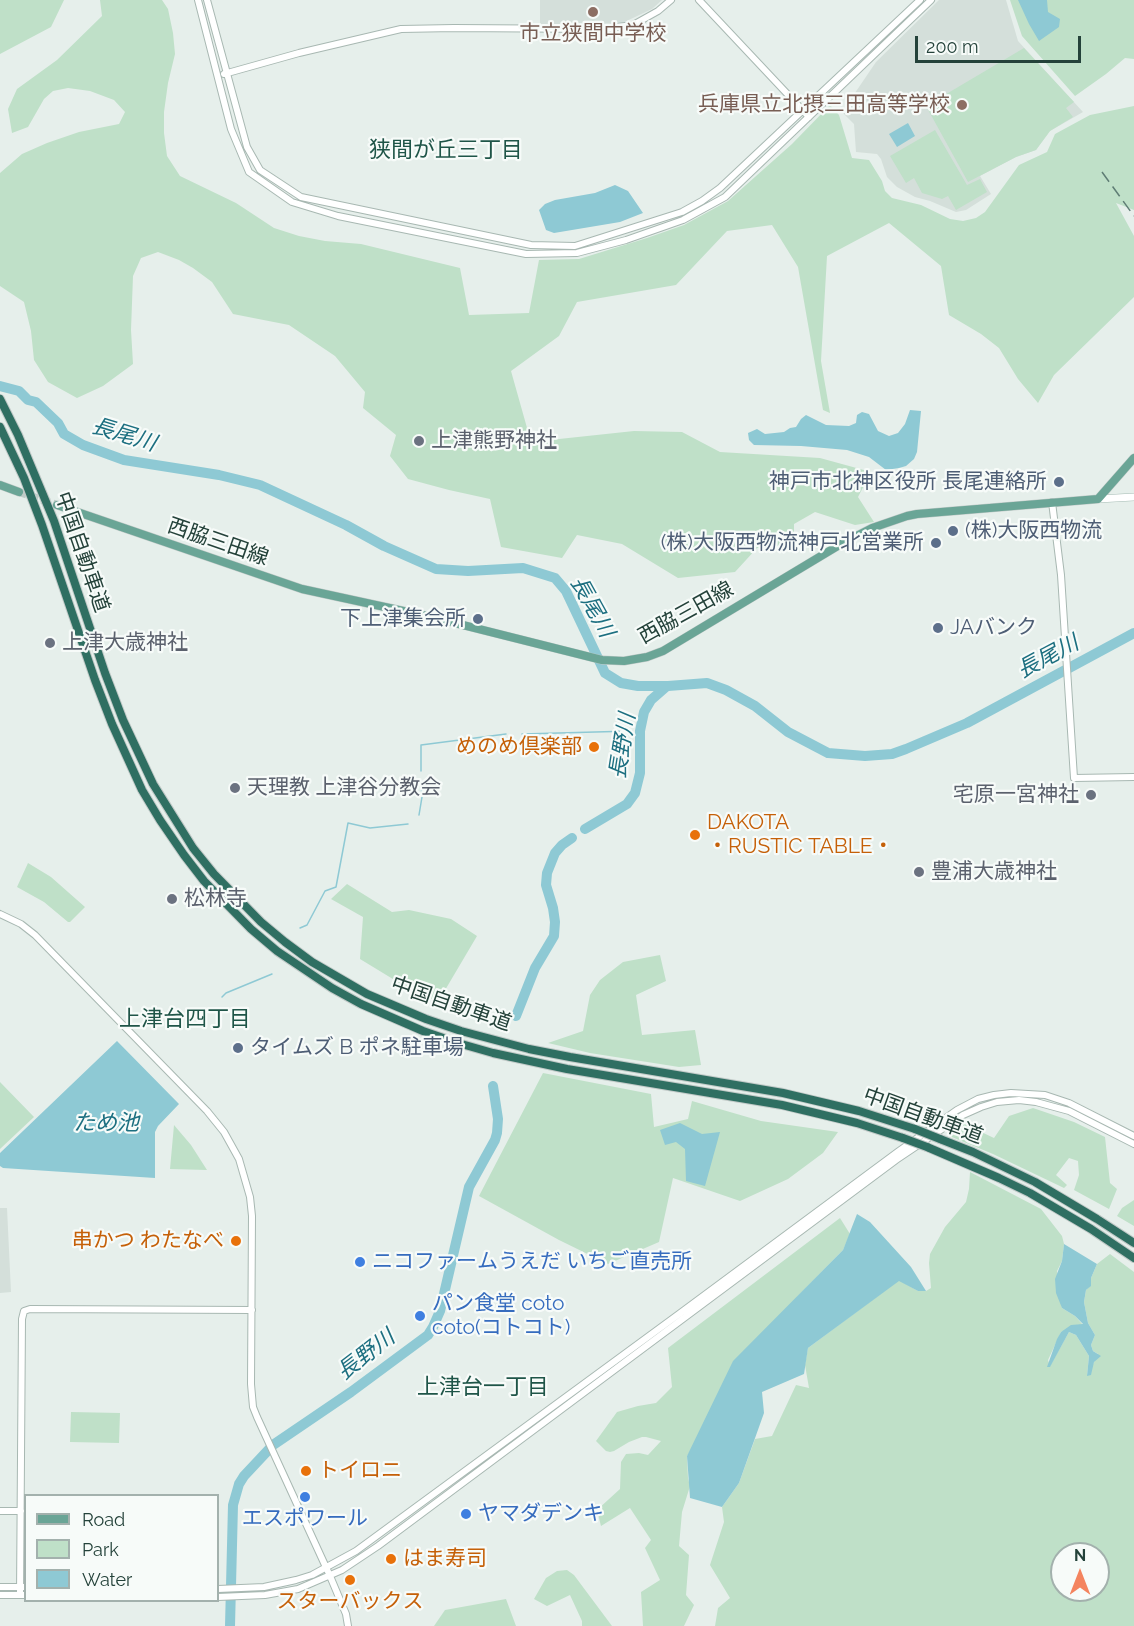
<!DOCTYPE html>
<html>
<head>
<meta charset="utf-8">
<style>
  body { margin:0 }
  #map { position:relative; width:1134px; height:1626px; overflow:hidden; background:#e6efeb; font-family:Raleway,sans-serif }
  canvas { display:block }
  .legend { position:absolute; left:24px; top:1494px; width:195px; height:108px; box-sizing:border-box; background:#f7fbf9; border:2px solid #a3b1ad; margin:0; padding:8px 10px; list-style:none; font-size:18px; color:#24423a }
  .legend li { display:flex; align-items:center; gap:12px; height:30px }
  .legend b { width:30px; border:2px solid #a3b1ad }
  .north { position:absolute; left:1050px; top:1542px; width:60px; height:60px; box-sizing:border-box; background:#f7fbf9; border:2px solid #a3b1ad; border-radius:50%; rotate:0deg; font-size:16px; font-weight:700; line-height:24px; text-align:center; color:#24423a }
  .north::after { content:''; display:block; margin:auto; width:21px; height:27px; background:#f4845f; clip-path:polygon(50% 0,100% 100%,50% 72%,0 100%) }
  .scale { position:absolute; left:915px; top:36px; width:166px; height:27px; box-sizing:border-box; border:3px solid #24423a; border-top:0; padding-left:8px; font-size:18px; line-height:21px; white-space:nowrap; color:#24423a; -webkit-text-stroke:4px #f7fbf9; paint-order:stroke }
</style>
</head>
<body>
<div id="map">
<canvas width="1134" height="1626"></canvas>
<ul class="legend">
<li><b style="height:8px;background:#6aa596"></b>Road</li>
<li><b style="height:16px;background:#bfe0c8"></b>Park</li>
<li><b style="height:16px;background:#8ec9d4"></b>Water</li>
</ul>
<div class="north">N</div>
<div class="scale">200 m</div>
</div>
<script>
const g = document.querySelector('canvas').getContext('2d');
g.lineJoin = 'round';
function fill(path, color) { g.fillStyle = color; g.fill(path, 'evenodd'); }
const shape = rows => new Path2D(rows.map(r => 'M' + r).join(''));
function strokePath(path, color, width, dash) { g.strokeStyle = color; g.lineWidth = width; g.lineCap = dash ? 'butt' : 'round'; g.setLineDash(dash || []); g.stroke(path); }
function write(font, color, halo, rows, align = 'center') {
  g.font = font + ' Raleway,"Noto Sans JP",sans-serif'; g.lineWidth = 4.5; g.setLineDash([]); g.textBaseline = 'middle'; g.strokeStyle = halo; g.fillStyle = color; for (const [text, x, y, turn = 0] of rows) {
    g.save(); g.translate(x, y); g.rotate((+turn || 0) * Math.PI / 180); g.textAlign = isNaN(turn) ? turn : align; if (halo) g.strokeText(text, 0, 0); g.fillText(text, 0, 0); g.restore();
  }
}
fill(shape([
  [540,0,662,0,652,9,618,25,540,24],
  [939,0,1006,0,1018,41,1083,112,1050,131,1036,150,1016,157,980,176,991,194,966,210,956,212,930,201,915,197,897,187,887,177,881,159,877,154,856,152,854,124,842,112,876,62],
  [0,1208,7,1208,11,1292,0,1293]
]), '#d4dfda');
fill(shape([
  [0,0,64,0,51,27,0,54],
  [100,0,162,0,168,9,173,33,175,54,168,83,164,112,164,133,167,156,180,176,236,203,274,228,299,236,325,241,361,244,460,268,469,315,529,313,539,260,579,259,647,238,684,225,728,201,792,144,830,105,839,115,852,158,869,160,882,181,885,191,892,198,921,205,950,219,963,221,976,218,985,212,1019,165,1047,152,1055,134,1090,115,1134,106,1134,210,1116,203,1134,236,1134,297,1054,375,1038,403,1018,379,999,348,981,334,949,315,941,266,889,223,827,256,821,361,830,413,823,410,798,267,772,225,727,231,676,285,577,302,559,336,511,371,531,442,634,431,682,432,720,452,820,458,871,472,858,497,874,522,855,525,815,512,794,524,794,544,757,548,735,572,678,578,622,544,577,535,562,558,501,547,490,499,449,490,408,479,390,456,396,435,363,408,365,392,335,356,289,325,233,314,212,282,193,268,179,260,158,252,141,258,133,276,131,330,133,364,103,386,77,398,48,382,34,360,31,331,24,302,0,286,0,173,22,154,47,143,79,132,119,124,125,112,114,100,90,91,68,88,53,91,44,99,28,127,12,133,8,109,17,89,57,60,102,16],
  [1010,0,1134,0,1134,59,1125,58,1106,74,1075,96,1022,36],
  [1024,48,1074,102,1066,108,1073,117,1050,131,1036,150,1016,157,968,182,926,106],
  [935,130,967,185,980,179,987,192,956,210,948,196,942,199,922,193,914,178,906,183,890,156],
  [28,863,51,877,85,907,70,922,68,922,44,902,17,887],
  [347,884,392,912,409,910,451,919,477,936,438,1002,406,987,360,959,363,917,331,899],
  [660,955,666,981,636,995,642,1035,695,1030,701,1065,679,1067,590,1053,548,1043,583,1031,590,995,600,980,623,962],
  [543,1073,651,1094,654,1127,688,1119,692,1101,761,1121,838,1132,823,1153,788,1179,740,1201,673,1178,659,1242,608,1264,559,1240,479,1196],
  [0,1082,34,1117,0,1149],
  [1033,1108,1074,1122,1105,1137,1110,1183,1117,1189,1109,1209,1074,1190,1079,1175,1078,1161,1069,1158,1056,1175,1067,1185,1064,1188,993,1154,947,1135,962,1123,994,1138,1009,1116],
  [174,1125,191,1145,207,1170,170,1169],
  [970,1172,1041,1209,1062,1236,1064,1244,1062,1261,1057,1271,1062,1308,1075,1316,1083,1325,1061,1332,1048,1360,1050,1366,1069,1332,1076,1335,1089,1356,1087,1376,1098,1354,1093,1351,1091,1345,1095,1335,1088,1323,1084,1302,1086,1290,1091,1285,1091,1278,1097,1264,1110,1254,1134,1272,1134,1626,715,1626,718,1608,730,1598,710,1565,724,1522,722,1507,739,1483,755,1439,772,1436,796,1385,809,1388,805,1365,808,1348,899,1280,918,1291,926,1291,931,1288,929,1263,930,1254,945,1227,966,1202,969,1189],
  [1062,1554,1098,1554,1098,1590,1062,1590],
  [1134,1200,1134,1226,1117,1216,1122,1208],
  [840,1218,850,1234,843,1250,799,1295,687,1456,688,1478,690,1486,682,1512,679,1546,689,1555,686,1595,694,1605,684,1626,643,1626,641,1592,660,1580,645,1548,651,1540,630,1508,601,1526,597,1510,620,1489,621,1462,626,1454,639,1453,648,1455,661,1441,646,1437,642,1437,629,1442,614,1451,610,1452,606,1451,596,1441,617,1412,638,1406,656,1403,672,1387,668,1348],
  [71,1412,120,1413,119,1443,70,1442],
  [567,1570,574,1575,612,1626,582,1626,582,1621,570,1595,547,1606,534,1599,546,1578,557,1571],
  [506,1599,516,1626,434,1626,445,1610]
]), '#bfe0c8');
fill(shape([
  [1018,0,1047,0,1048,12,1060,19,1059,27,1039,41,1029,24],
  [908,123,915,136,897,147,889,134],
  [615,185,628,191,643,213,620,222,554,233,546,230,539,210,545,204,555,200,595,193],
  [910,410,921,411,917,452,914,459,906,466,899,468,886,470,869,457,847,450,801,446,754,445,749,440,748,433,757,429,765,434,784,432,790,428,796,427,801,419,806,415,826,425,849,426,856,423,857,415,862,412,869,414,878,431,889,436,898,433,905,424],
  [117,1041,179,1104,158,1126,155,1132,155,1178,3,1168,0,1166,0,1153],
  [680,1123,702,1134,720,1132,705,1186,686,1181,685,1149,676,1142,665,1145,660,1130],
  [857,1214,870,1222,911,1267,926,1291,918,1291,899,1281,808,1348,804,1374,762,1392,764,1413,739,1483,722,1507,690,1498,687,1456,733,1361,843,1250],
  [1064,1244,1097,1264,1091,1278,1091,1286,1086,1290,1084,1302,1088,1323,1095,1335,1091,1345,1093,1351,1101,1356,1094,1362,1091,1375,1087,1376,1089,1356,1076,1335,1069,1332,1050,1367,1047,1367,1057,1339,1061,1332,1071,1325,1083,1324,1075,1316,1062,1308,1056,1293,1055,1279,1062,1261]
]), '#8ec9d4');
strokePath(shape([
  [522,734,632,731],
  [421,771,421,745,506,734],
  [419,815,422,797,421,783],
  [300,928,307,925,325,891,336,887,348,823,370,828,408,824],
  [222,997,226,993,272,974]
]), '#8ec9d4', 1.5);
strokePath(shape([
  [0,386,19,391,28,400,36,402,58,423,64,434,83,445,124,460,219,475,260,485,346,525,384,546,436,569,468,571,523,568,555,578,566,591,605,673,621,683,638,686,668,686,707,683,726,690,755,706,788,732,828,753,865,756,892,754,906,749,967,723,1134,633],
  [585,829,627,804,635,793,640,773,640,731,644,712,651,700,667,686],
  [516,1016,535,968,554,936,555,922,553,908,546,885,547,873,555,853,562,845,572,838],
  [230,1626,233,1505,239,1484,244,1476,273,1445,351,1392,428,1335,433,1327,440,1311,469,1187,495,1140,497,1133,498,1119,493,1086]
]), '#8ec9d4', 10);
strokePath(shape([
  [19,492,57,505]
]), '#bfccc8', 8, [8, 4]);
const tertiary = shape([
  [198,0,231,129,249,172,292,202,338,216,526,254,577,253,626,240,683,220,725,197,931,0],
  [207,0,247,147,260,170,301,197,531,245,575,246,682,212,702,201,720,188,920,0],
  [699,0,809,117],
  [224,74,299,53,401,29,454,28,602,29,633,25,658,11,671,0],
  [1052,502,1061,575,1074,778,1134,777],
  [0,914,21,924,35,935,207,1111,224,1132,239,1159,250,1197,252,1216,251,1384,253,1407,257,1417,330,1576,346,1614,348,1626],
  [0,1511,21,1511],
  [0,1587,26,1587],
  [218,1589,264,1587,296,1580,312,1575,356,1551,679,1314,899,1151,957,1110,978,1099,994,1095,1011,1093,1045,1095,1069,1103,1134,1136],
  [0,1595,26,1595],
  [20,1595,22,1319,24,1311,30,1309,252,1310],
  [218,1597,265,1595,298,1589,342,1570,378,1546,896,1160,963,1115,981,1107,997,1102,1019,1100,1036,1102,1069,1111,1134,1144]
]);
const secondary = shape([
  [1098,499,1134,497]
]);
const primary = shape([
  [0,485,19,492],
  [57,505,302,589,431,617,602,660,624,661,647,657,663,651,841,544,872,528,907,516,917,514,1098,499,1134,458]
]);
const motorway = shape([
  [0,399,18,435,54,521,105,673,123,720,153,784,193,848,214,874,261,922,285,942,312,962,367,994,426,1019,461,1031,529,1049,570,1057,783,1093,859,1111,915,1129],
  [0,427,24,478,42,525,95,680,112,724,142,790,160,820,184,855,204,881,251,929,277,951,332,988,361,1004,423,1031,458,1043,493,1053,567,1069,782,1105,857,1123,903,1138],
  [940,1139,973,1152,1035,1182,1097,1219,1134,1243],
  [927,1147,999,1178,1030,1193,1091,1229,1134,1258]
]);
strokePath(tertiary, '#a8b8b2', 8);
strokePath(secondary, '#a4bbb3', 8);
strokePath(primary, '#c2cac8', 9);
strokePath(motorway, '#c2cac8', 10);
strokePath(tertiary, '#fff', 6);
strokePath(secondary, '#fff', 7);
strokePath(primary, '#6aa596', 8);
strokePath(motorway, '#2f6f62', 8);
strokePath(shape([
  [1102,172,1134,216]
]), '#5f7d75', 1.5, [12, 6]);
const motorwayBridge = shape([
  [915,1129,940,1139],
  [903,1138,927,1147]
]);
strokePath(motorwayBridge, '#c2cac8', 10, []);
strokePath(motorwayBridge, '#2f6f62', 8);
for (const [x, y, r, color] of [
  [593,12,6,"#8d6e63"],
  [962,105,6,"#8d6e63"],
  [419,441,6,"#6b7280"],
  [1059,482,6,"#5c6f8a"],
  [953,531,6,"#5c6f8a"],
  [936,543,6,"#5c6f8a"],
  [478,619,6,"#5c6f8a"],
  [938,628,6,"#5c6f8a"],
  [50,643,6,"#6b7280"],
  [594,747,6,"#e8710a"],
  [235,788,6,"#6b7280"],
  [1091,795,6,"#6b7280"],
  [695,835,6,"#e8710a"],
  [919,872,6,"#6b7280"],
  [172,899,6,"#6b7280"],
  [238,1048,6,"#5c6f8a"],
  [236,1241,6,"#e8710a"],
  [360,1262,6,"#3f7fe0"],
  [420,1316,6,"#3f7fe0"],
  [306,1471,6,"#e8710a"],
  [305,1497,6,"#3f7fe0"],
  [466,1514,6,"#3f7fe0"],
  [391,1559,6,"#e8710a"],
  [350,1580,6,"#e8710a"]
]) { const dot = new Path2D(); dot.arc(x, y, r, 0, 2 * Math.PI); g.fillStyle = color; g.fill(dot); strokePath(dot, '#f7fbf9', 2); }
write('21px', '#785e54', '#f7fbf9', [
  ["市立狭間中学校",593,34],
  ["兵庫県立北摂三田高等学校",950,105,"right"]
]);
write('21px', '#5b616d', '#f7fbf9', [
  ["上津熊野神社",431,441],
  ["上津大歳神社",62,643],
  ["天理教 上津谷分教会",247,788],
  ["宅原一宮神社",1079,795,"right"],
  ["豊浦大歳神社",931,872],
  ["松林寺",184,899]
], 'left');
write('21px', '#4e5e75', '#f7fbf9', [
  ["神戸市北神区役所 長尾連絡所",1047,482],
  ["(株)大阪西物流",965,531,"left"],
  ["(株)大阪西物流神戸北営業所",924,543],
  ["下上津集会所",466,619],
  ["JAバンク",950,628,"left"],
  ["タイムズ B ポネ駐車場",250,1048,"left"]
], 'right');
write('21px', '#24423a', '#f7fbf9', [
  ["西脇三田線",218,542,19],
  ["中国自動車道",82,552,71],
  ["西脇三田線",686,613,-29],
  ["中国自動車道",451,1004,19],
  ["中国自動車道",923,1116,20]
]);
write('21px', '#c56008', '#f7fbf9', [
  ["めのめ倶楽部",582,747,"right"],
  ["DAKOTA",707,823],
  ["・RUSTIC TABLE・",707,847],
  ["串かつ わたなべ",224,1241,"right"],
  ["トイロニ",318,1471],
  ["はま寿司",403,1559],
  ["スターバックス",350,1602,"center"]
], 'left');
write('21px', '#366cbe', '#f7fbf9', [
  ["ニコファームうえだ いちご直売所",372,1262],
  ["パン食堂 coto",432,1304],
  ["coto(コトコト)",432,1328],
  ["ヤマダデンキ",478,1514],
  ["エスポワール",305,1519,"center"]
], 'left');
write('22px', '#1f5548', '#f7fbf9', [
  ["狭間が丘三丁目",446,150],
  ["上津台四丁目",185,1019],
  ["上津台一丁目",483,1387]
]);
write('italic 22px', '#1c6f80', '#f7fbf9', [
  ["長尾川",124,435,17],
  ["長尾川",592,607,61],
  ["長尾川",1048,657,-28],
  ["長野川",623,746,-81],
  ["ため池",106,1123],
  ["長野川",366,1355,-38]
]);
</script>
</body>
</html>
